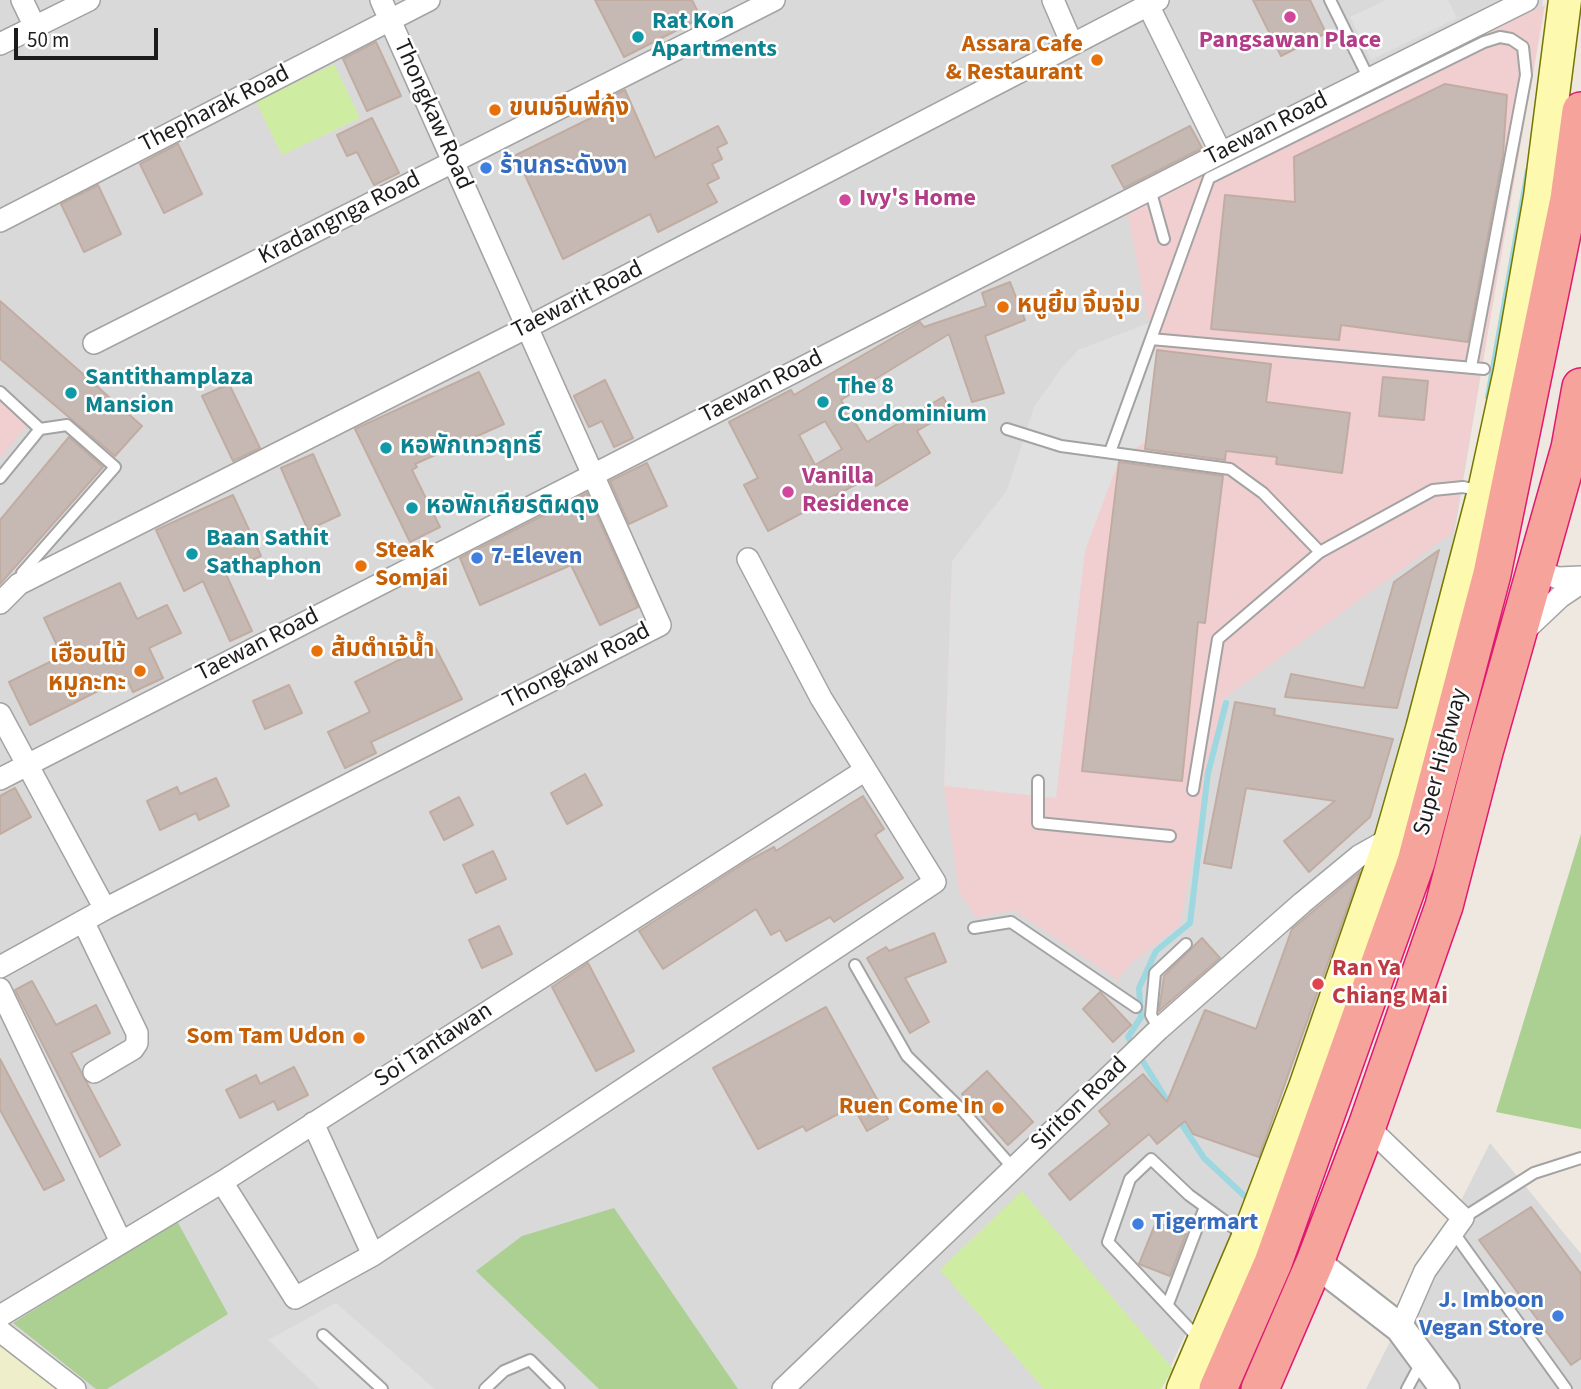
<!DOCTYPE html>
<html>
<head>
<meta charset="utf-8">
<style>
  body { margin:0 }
  #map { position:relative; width:1581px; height:1389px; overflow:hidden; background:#eee8e0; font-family:"Source Sans 3",sans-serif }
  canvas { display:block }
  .scale { position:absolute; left:14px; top:28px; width:144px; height:32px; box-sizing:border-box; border:4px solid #1c1c1c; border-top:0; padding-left:9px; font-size:21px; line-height:24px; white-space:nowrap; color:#1c1c1c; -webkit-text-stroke:5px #fff; paint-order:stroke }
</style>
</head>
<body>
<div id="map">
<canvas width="1581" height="1389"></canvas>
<div class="scale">50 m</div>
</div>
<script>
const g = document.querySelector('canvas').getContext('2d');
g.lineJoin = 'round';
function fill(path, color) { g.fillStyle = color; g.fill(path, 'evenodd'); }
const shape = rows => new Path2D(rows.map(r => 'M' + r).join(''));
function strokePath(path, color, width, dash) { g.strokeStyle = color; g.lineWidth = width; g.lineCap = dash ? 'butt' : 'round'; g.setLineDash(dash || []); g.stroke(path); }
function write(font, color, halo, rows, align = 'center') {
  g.font = font + ' "Source Sans 3","Noto Sans Thai",sans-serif'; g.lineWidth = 5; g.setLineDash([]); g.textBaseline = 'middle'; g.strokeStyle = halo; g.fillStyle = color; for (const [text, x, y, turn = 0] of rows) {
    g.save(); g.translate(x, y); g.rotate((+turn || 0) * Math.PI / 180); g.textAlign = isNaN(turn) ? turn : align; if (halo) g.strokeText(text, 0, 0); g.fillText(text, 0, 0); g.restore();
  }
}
fill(shape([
  [0,0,1543,0,1453,542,1383,825,1224,1252,1160,1389,0,1389],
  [1490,1143,1581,1254,1581,1389,1366,1389]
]), '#dad9d9');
fill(shape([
  [1545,5,1453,532,1223,699,1180,925,1130,964,1118,980,1014,910,976,918,959,891,944,786,952,561,1007,490,1034,407,1060,370,1078,350,1149,323,1127,210],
  [0,399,29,423,0,458]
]), '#f1ced0');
fill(shape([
  [0,1336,66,1389,0,1389]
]), '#efeeca');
fill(shape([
  [334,64,360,118,282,155,256,102],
  [1022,1191,1173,1369,1161,1389,1044,1389,940,1270]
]), '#cfeda2');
fill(shape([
  [1581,834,1581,1129,1496,1112],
  [614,1208,738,1389,599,1389,476,1271,522,1236],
  [177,1221,228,1314,107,1389,96,1389,13,1323]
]), '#abd092');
fill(shape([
  [1386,0,1448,0,1457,18,1371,60,1350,17],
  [1149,323,1157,350,1146,441,1119,460,1085,551,1056,798,944,786,952,561,1007,490,1034,407,1060,370,1078,350],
  [336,1303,435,1389,320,1389,268,1340]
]), '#e0e0e0');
strokePath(shape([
  [1488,397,1528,170],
  [1171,1107,1128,1037,1141,1017,1139,988,1156,951,1190,923,1208,773,1226,703],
  [1177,1117,1204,1158,1252,1203]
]), '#9dd7df', 6);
const building = shape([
  [595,0,692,0,701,18,624,57,595,0],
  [1253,0,1310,0,1326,33,1281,56,1253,0],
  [376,42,401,96,367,111,343,59,376,42],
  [1445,84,1507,95,1503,155,1468,342,1341,325,1339,340,1211,329,1225,195,1295,202,1294,157,1445,84],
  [625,90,655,158,718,126,727,143,717,148,722,159,712,164,719,178,707,184,717,202,658,232,650,214,563,259,516,155,597,115,593,106,625,90],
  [372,118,399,173,374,185,357,152,347,156,337,135,372,118],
  [1190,126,1202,148,1124,188,1112,166,1190,126],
  [178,144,202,194,164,213,140,164,178,144],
  [98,185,121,234,84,252,61,204,98,185],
  [1010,282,1025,320,985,336,1004,393,972,402,949,334,841,400,867,442,943,397,951,411,917,431,930,453,876,486,870,477,768,531,744,485,758,478,729,422,791,390,794,395,920,322,924,327,986,306,982,293,1010,282],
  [825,421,842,449,815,465,799,435,825,421],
  [0,301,142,426,115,456,0,359,0,301],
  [1157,350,1271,364,1266,402,1350,413,1342,473,1276,464,1277,457,1226,451,1225,460,1145,449,1157,350],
  [479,372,504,424,415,464,417,467,412,470,440,527,410,542,355,429,479,372],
  [1383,377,1428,381,1424,420,1379,416,1383,377],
  [605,380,633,438,614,447,602,421,589,427,574,396,605,380],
  [229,384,260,448,233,461,202,396,229,384],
  [69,437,103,467,0,584,0,520,69,437],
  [313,454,340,515,308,530,281,468,313,454],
  [1119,462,1223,476,1205,623,1198,622,1182,781,1082,771,1119,462],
  [647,463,667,506,629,524,610,481,647,463],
  [587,493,638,607,600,625,571,565,480,605,460,558,587,493],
  [233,495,261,556,225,572,252,631,230,641,203,581,184,591,156,530,233,495],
  [1439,550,1397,708,1285,697,1291,674,1364,688,1394,582,1439,550],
  [120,583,137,619,167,605,181,633,149,648,163,678,133,692,126,677,30,725,9,682,62,656,44,618,120,583],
  [433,643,462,699,371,742,376,753,345,768,328,732,370,712,355,682,433,643],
  [289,685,302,713,265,729,253,701,289,685],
  [1235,702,1275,709,1274,715,1393,739,1370,817,1309,872,1284,841,1335,801,1246,788,1231,868,1204,863,1235,702],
  [585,774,602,805,567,824,551,793,585,774],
  [216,778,229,806,199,820,196,813,160,830,147,801,177,787,180,794,216,778],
  [15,788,31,817,0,834,0,796,15,788],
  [863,796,884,829,875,835,903,878,834,922,830,917,786,941,780,930,771,935,756,909,663,969,639,931,746,862,774,847,776,851,863,796],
  [459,797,473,825,444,840,430,812,459,797],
  [493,851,506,879,476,893,463,865,493,851],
  [1360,872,1259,1157,1193,1134,1185,1121,1157,1144,1149,1134,1070,1200,1049,1174,1110,1124,1099,1111,1143,1074,1167,1102,1205,1010,1256,1029,1292,929,1360,872],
  [499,926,512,954,482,968,469,940,499,926],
  [934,933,946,962,905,978,929,1022,910,1033,867,958,886,947,889,951,934,933],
  [1202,938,1220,958,1159,1011,1164,976,1202,938],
  [588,963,634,1051,596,1071,552,987,588,963],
  [32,981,56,1025,96,1005,110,1033,71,1053,120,1145,100,1157,15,990,32,981],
  [1100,992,1131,1025,1113,1042,1083,1009,1100,992],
  [826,1007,888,1119,867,1131,853,1106,806,1131,803,1126,758,1149,713,1068,826,1007],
  [0,1059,64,1180,44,1190,0,1110,0,1059],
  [294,1067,308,1095,278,1110,274,1101,240,1118,226,1090,256,1075,260,1084,294,1067],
  [987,1071,1033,1122,1008,1145,962,1094,987,1071],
  [1531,1207,1581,1274,1581,1358,1571,1365,1479,1240,1531,1207],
  [1156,1222,1186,1234,1170,1276,1139,1264,1156,1222]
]);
fill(building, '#c6b9b4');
strokePath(building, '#c1aca2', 2);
const service = shape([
  [1330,0,1369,79],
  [1150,189,1164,239],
  [1151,339,1209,178,1484,42,1500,37,1511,39,1523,47,1526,75,1471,367],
  [0,392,40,429,0,478],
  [1007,429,1061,446,1230,469,1263,493,1320,552],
  [1110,452,1151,339,1484,369],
  [22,573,115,467,67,425,40,429],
  [1038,781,1038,823,1170,836],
  [1193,790,1218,639,1320,552,1433,490,1463,487,1481,491],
  [974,928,1011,922,1136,1007],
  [855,965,907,1056,963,1111,1013,1168],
  [1159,1029,1151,1015,1155,973,1186,944],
  [1463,1218,1534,1173,1581,1158],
  [1454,1233,1566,1389],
  [1168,1304,1205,1207],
  [323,1335,382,1389],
  [1200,1340,1108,1242,1130,1179,1151,1159,1189,1195,1245,1236],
  [485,1389,504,1371,530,1360,559,1389],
  [1407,1389,1422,1361]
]);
const minor = shape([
  [22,0,35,27],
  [1053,0,1072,44],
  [1148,5,1221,153],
  [0,44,89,0],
  [0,221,429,0],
  [94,343,774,0],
  [1538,563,1547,574,1558,578,1581,577],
  [0,603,19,584,526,328,1158,0],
  [1524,631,1560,597,1581,583],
  [0,714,105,909],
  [0,779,1221,153,1527,0],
  [83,921,137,1033,137,1043,133,1049,94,1072],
  [0,967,105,909,660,625,381,0],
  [0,989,121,1242],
  [313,1123,373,1255],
  [1367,1126,1463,1218,1425,1271,1400,1328],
  [222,1182,295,1298,373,1255,935,882,821,698,748,559],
  [0,1316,222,1182,864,771],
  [0,1331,75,1389],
  [783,1389,1159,1029,1302,903,1359,856,1391,838]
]);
const tertiary = shape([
  [1315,1262,1400,1328,1445,1389]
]);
const secondary = shape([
  [1183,1389,1248,1237,1305,1087,1391,838,1422,729,1484,491,1510,371,1540,197,1565,0]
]);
const trunk = shape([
  [1218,1389,1273,1263,1416,862,1492,574,1569,199,1581,111],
  [1260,1389,1315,1262,1367,1126,1444,906,1484,752,1570,448,1581,387]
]);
strokePath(service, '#a3a3a3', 14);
strokePath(minor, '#a3a3a3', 24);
strokePath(tertiary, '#a3a3a3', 32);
strokePath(secondary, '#767600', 35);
strokePath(trunk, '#e11873', 40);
strokePath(service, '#fff', 10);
strokePath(minor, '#fff', 21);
strokePath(tertiary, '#fff', 28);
strokePath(secondary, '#fdf9af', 32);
strokePath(trunk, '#f6a49b', 37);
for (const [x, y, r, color] of [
  [1290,17,7,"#d1479c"],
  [638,37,7,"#0f9aa8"],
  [1097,60,7,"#e8710a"],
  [495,110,7,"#e8710a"],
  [486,168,7,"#3f7fe0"],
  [845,200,7,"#d1479c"],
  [1003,307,7,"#e8710a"],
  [71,393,7,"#0f9aa8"],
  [823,402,7,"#0f9aa8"],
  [386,448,7,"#0f9aa8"],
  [788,492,7,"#d1479c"],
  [412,508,7,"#0f9aa8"],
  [192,554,7,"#0f9aa8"],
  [477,558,7,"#3f7fe0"],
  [361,566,7,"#e8710a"],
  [317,651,7,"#e8710a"],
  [140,671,7,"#e8710a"],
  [1318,984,7,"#e0444e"],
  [359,1038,7,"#e8710a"],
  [998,1108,7,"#e8710a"],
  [1138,1224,7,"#3f7fe0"],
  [1558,1316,7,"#3f7fe0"]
]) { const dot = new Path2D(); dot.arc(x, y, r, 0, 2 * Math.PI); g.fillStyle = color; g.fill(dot); strokePath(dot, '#fff', 2.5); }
write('bold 24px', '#0d838f', '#fff', [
  ["Rat Kon",652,23],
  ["Apartments",652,51],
  ["Santithamplaza",85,379],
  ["Mansion",85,407],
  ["The 8",837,388],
  ["Condominium",837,416],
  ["หอพักเทวฤทธิ์",400,448],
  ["หอพักเกียรติผดุง",426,508],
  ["Baan Sathit",206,540],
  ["Sathaphon",206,568]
], 'left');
write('bold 24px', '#b23c85', '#fff', [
  ["Pangsawan Place",1290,42,"center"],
  ["Ivy's Home",859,200],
  ["Vanilla",802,478],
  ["Residence",802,506]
], 'left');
write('bold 24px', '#c56008', '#fff', [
  ["Assara Cafe",1083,46],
  ["& Restaurant",1083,74],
  ["ขนมจีนพี่กุ้ง",509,110,"left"],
  ["หนูยิ้ม จิ้มจุ่ม",1017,307,"left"],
  ["Steak",375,552,"left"],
  ["Somjai",375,580,"left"],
  ["ส้มตำเจ้น้ำ",331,651,"left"],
  ["เฮือนไม้",126,657],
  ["หมูกะทะ",126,685],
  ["Som Tam Udon",345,1038],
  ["Ruen Come In",984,1108]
], 'right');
write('24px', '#1c1c1c', '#fff', [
  ["Thepharak Road",215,110,-27],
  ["Thongkaw Road",432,115,66],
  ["Taewan Road",1267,130,-27],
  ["Kradangnga Road",340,219,-27],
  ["Taewarit Road",578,301,-27],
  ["Taewan Road",762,388,-27],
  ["Taewan Road",258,646,-27],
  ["Thongkaw Road",577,667,-27],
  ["Super Highway",1442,762,-75],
  ["Soi Tantawan",434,1046,-33],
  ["Siriton Road",1080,1105,-44]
]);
write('bold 24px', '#366cbe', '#fff', [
  ["ร้านกระดังงา",500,168],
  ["7-Eleven",491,558],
  ["Tigermart",1152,1224],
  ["J. Imboon",1544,1302,"right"],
  ["Vegan Store",1544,1330,"right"]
], 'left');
write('bold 24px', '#be3a42', '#fff', [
  ["Ran Ya",1332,970],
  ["Chiang Mai",1332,998]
], 'left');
</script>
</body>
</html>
